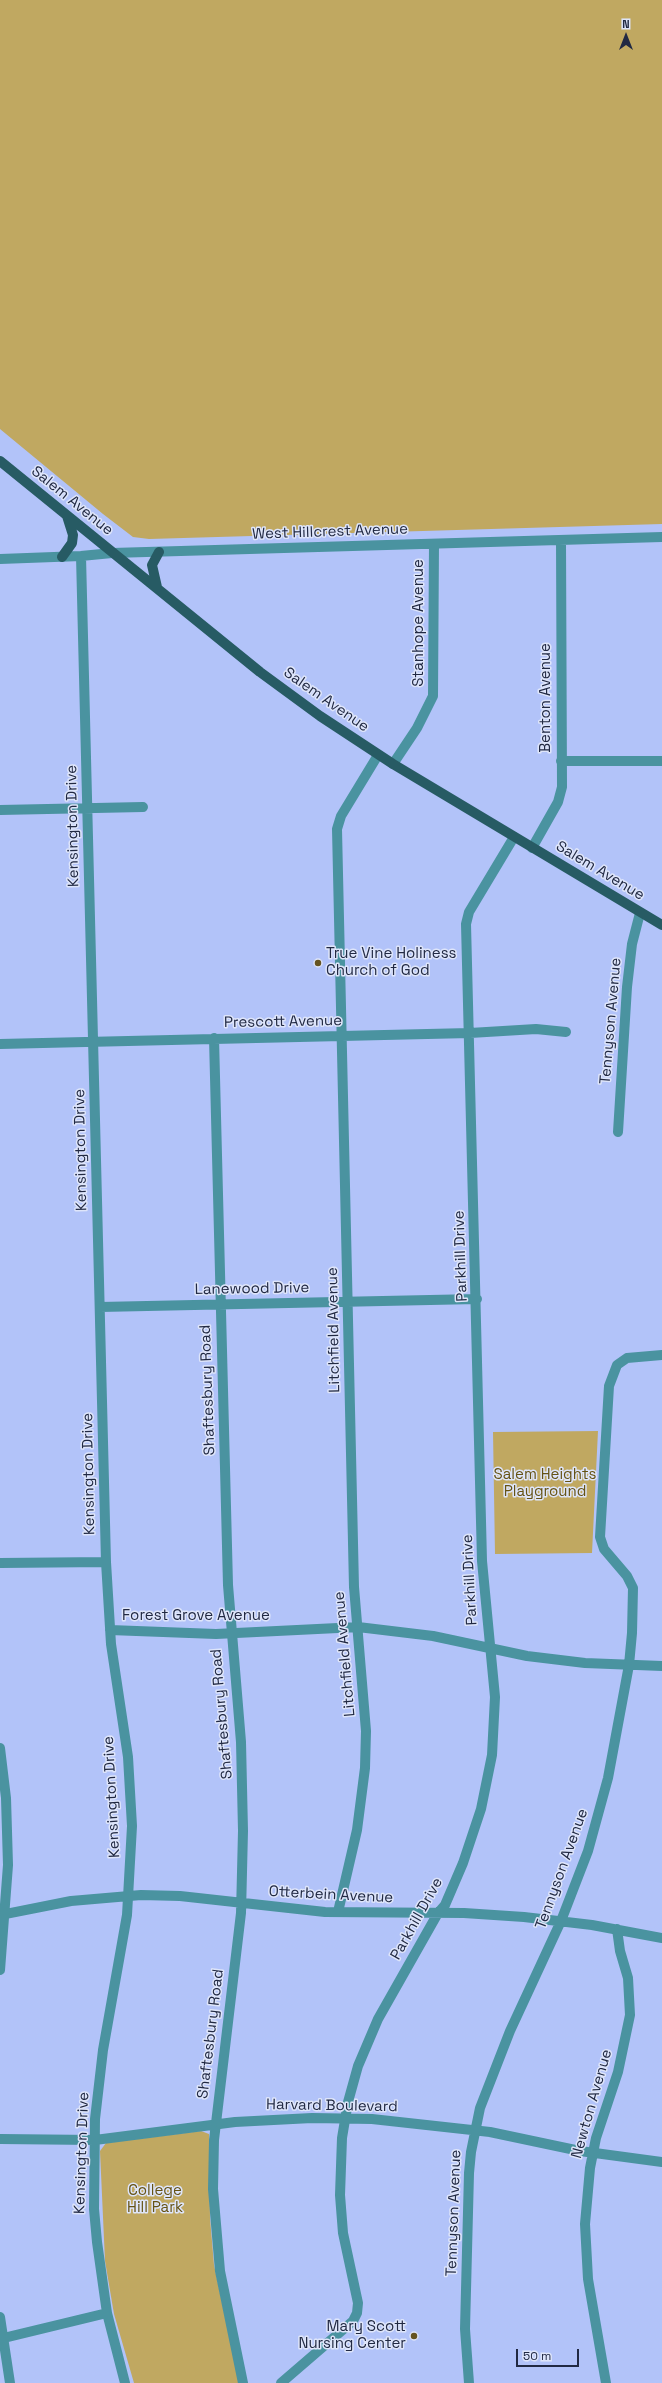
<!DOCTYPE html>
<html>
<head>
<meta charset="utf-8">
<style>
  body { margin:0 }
  #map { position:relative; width:662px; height:2383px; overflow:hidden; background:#b2c3f9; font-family:"Space Grotesk",sans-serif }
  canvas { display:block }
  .north { position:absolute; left:606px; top:16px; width:40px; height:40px; -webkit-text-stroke:3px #dee5fa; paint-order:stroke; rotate:0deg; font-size:11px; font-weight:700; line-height:16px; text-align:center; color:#212943 }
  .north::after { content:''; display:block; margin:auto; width:14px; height:18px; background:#212943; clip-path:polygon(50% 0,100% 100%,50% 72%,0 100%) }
  .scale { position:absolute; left:516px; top:2349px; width:63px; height:18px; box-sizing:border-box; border:2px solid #212943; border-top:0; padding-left:5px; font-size:12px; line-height:14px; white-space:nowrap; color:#212943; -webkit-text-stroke:3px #dee5fa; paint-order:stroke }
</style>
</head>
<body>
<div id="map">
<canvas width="662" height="2383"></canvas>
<div class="north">N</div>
<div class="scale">50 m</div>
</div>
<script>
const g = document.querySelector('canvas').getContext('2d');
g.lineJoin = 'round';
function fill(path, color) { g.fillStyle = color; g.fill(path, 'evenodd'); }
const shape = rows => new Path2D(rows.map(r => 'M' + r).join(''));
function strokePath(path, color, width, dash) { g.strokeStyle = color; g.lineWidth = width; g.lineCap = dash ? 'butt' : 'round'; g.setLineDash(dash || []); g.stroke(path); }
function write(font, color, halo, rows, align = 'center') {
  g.font = font + ' "Space Grotesk",sans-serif'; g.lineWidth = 3; g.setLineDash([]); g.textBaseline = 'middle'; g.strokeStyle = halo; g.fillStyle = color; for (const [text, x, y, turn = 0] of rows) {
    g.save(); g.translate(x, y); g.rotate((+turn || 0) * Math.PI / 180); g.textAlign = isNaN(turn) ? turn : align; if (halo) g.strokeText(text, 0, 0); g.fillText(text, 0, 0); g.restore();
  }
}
fill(shape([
  [0,0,662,0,662,524,149,539,133,537,103,514,0,429],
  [598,1431,592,1553,495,1554,493,1432],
  [201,2131,209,2134,210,2218,214,2265,239,2383,134,2383,114,2314,105,2261,100,2151,106,2143]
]), '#c0a861');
strokePath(shape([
  [81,556,106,1562,111,1644,128,1757,132,1826,127,1915,103,2050,95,2119,94,2209,97,2242,107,2313,125,2383],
  [0,559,81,556,112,553,662,537],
  [561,761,662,761],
  [393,764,417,728,433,696,434,544],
  [0,810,143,807],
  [532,848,558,802,562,787,561,540],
  [214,1038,228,1585,241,1742,243,1831,241,1913,214,2140,213,2189,220,2271,243,2383],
  [0,1044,470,1033,536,1029,566,1032],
  [618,1132,627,987,632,944,640,913],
  [100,1307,477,1299],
  [0,1563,106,1562],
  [110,1630,216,1634,358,1627,433,1636,527,1656,585,1663,662,1666],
  [0,1748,6,1798,8,1865,0,1970],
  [338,1912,357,1830,365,1768,366,1731,354,1587,337,829,341,816,378,755],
  [0,1915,71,1901,141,1895,180,1896,325,1912,464,1913,524,1917,592,1925,662,1938],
  [0,2139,95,2140,235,2122,312,2118,372,2119,490,2132,580,2151,662,2162],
  [0,2317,10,2383],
  [0,2339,107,2313],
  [281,2383,353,2321,357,2313,358,2303,343,2233,340,2195,342,2138,348,2102,358,2066,378,2019,438,1913,445,1905,463,1863,481,1809,492,1755,495,1697,482,1561,466,924,469,912,514,837],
  [469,2383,465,2329,469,2173,471,2152,480,2108,510,2031,561,1921,588,1851,608,1778,629,1665,632,1633,633,1588,627,1576,604,1549,600,1537,609,1386,617,1365,627,1358,662,1355],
  [606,2383,588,2279,585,2224,590,2168,596,2138,618,2072,630,2015,628,1978,620,1951,617,1929]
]), '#4a93a0', 10);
strokePath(shape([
  [0,461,260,672,320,716,393,764,662,925],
  [62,557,72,543,73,535,67,516],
  [157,587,152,565,159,552]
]), '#275b64', 10);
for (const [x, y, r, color] of [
  [318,963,4,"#655422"],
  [414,2336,4,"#655422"]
]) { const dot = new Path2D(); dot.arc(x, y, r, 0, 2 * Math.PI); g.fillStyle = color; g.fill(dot); strokePath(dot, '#dee5fa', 1.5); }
write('15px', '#212943', '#dee5fa', [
  ["Salem Avenue",72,501,39],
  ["West Hillcrest Avenue",330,532,-2],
  ["Stanhope Avenue",419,623,-90],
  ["Benton Avenue",546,698,-90],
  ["Salem Avenue",326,700,35],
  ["Kensington Drive",73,826,-91],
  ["Salem Avenue",600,871,31],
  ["Tennyson Avenue",611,1021,-85],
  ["Prescott Avenue",283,1022,-1],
  ["Kensington Drive",81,1150,-91],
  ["Parkhill Drive",461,1256,-92],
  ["Lanewood Drive",252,1289,-1],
  ["Litchfield Avenue",334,1330,-91],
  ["Shaftesbury Road",208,1390,-92],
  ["Kensington Drive",89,1474,-91],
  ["Parkhill Drive",470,1580,-93],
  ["Forest Grove Avenue",196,1616],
  ["Litchfield Avenue",345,1654,-95],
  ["Shaftesbury Road",222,1714,-95],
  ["Kensington Drive",112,1797,-93],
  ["Tennyson Avenue",562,1869,-70],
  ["Otterbein Avenue",331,1895,3],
  ["Parkhill Drive",417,1919,-61],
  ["Shaftesbury Road",211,2034,-83],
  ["Newton Avenue",592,2104,-74],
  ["Harvard Boulevard",332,2106,1],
  ["Kensington Drive",82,2153,-88],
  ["Tennyson Avenue",454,2213,-88]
]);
write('15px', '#212943', '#dee5fa', [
  ["True Vine Holiness",326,954],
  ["Church of God",326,971],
  ["Mary Scott",406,2327,"right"],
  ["Nursing Center",406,2344,"right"]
], 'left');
write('15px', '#655213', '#dee5fa', [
  ["Salem Heights",545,1475],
  ["Playground",545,1492],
  ["College",155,2191],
  ["Hill Park",155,2208]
]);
</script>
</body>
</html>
